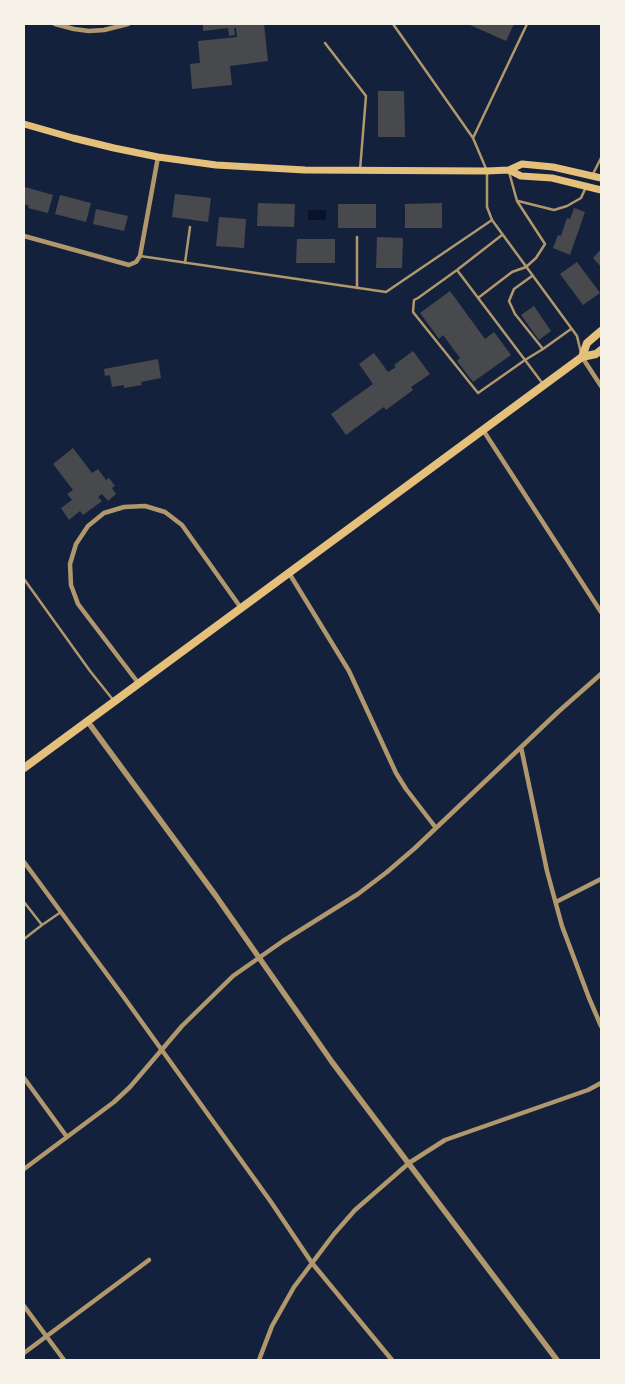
<!DOCTYPE html>
<html>
<head>
<meta charset="utf-8">
<style>
  body { margin:0 }
  #map { position:relative; width:625px; height:1384px; overflow:hidden; background:#14213d; font-family:"Fira Sans Condensed",sans-serif }
  canvas { display:block }
  .frame { position:absolute; inset:0; border:25px solid #f6f1e7; pointer-events:none }
</style>
</head>
<body>
<div id="map">
<canvas width="625" height="1384"></canvas>
<div class="frame"></div>
</div>
<script>
const g = document.querySelector('canvas').getContext('2d');
g.lineJoin = 'round';
function fill(path, color) { g.fillStyle = color; g.fill(path, 'evenodd'); }
const shape = rows => new Path2D(rows.map(r => 'M' + r).join(''));
function strokePath(path, color, width, dash) { g.strokeStyle = color; g.lineWidth = width; g.lineCap = dash ? 'butt' : 'round'; g.setLineDash(dash || []); g.stroke(path); }
fill(shape([
  [308,210,326,210,326,220,308,220]
]), '#0b132b');
fill(shape([
  [203,24,264,24,268,61,230,66,232,85,192,89,190,64,200,63,198,41,237,37,236,28,234,28,235,35,229,36,228,28,203,31],
  [468,24,514,24,506,41],
  [378,91,404,91,405,137,378,137],
  [25,187,53,195,48,213,28,208,29,206,24,204],
  [175,194,211,198,208,222,172,217],
  [60,195,91,203,86,222,55,214],
  [258,203,295,204,294,227,257,226],
  [442,203,442,228,405,228,405,204],
  [338,204,376,204,376,228,338,228],
  [574,208,585,212,570,255,553,248,558,235,561,236,567,218,570,219],
  [96,209,128,216,124,231,93,224],
  [219,217,246,219,244,248,216,246],
  [377,237,403,238,402,268,376,268],
  [297,239,335,239,335,263,296,263],
  [601,249,601,267,593,258],
  [577,262,600,293,583,305,560,274],
  [450,291,485,339,494,332,511,355,473,382,457,361,460,358,443,335,439,339,420,313],
  [534,306,551,331,539,340,521,315],
  [413,351,430,374,411,387,413,390,386,410,384,407,346,435,331,414,373,384,359,364,374,353,388,372,396,367,394,365],
  [158,359,161,378,141,382,142,385,124,388,124,385,112,387,110,375,105,376,104,369],
  [73,448,92,473,98,469,106,480,109,478,115,486,112,488,116,494,108,501,102,494,98,497,102,501,83,515,80,511,69,520,61,508,72,500,67,494,73,490,53,464]
]), '#48494c');
strokePath(shape([
  [393,24,473,138,487,171,487,207,492,220],
  [325,43,366,96,360,170],
  [473,138,527,24],
  [593,174,601,158],
  [518,201,554,210,567,206,581,198,586,187],
  [502,235,457,270,418,298,414,300,413,312,478,393,525,360,543,384],
  [140,256,386,292,492,220,577,336,581,353],
  [185,263,190,227],
  [457,270,525,360,543,349],
  [532,276,514,289,509,301,515,314,543,349,571,329],
  [357,288,357,237],
  [478,298,512,272,526,267,536,258,545,244,517,201,509,172],
  [24,579,90,671,114,701],
  [24,902,42,925,61,912],
  [24,939,42,925]
]), '#b1986c', 2.5);
strokePath(shape([
  [55,24,74,29,89,31,104,30,128,24],
  [24,236,129,265,136,262,140,256,158,157],
  [582,357,601,386],
  [483,430,601,612],
  [289,573,349,671,396,773,406,789,436,828],
  [139,684,78,604,71,585,70,564,76,544,88,526,104,513,124,507,145,506,165,512,182,525,241,608],
  [521,747,547,871,562,926,589,998,601,1026],
  [24,862,123,996,271,1202,312,1263,392,1360],
  [556,902,601,879],
  [24,1078,67,1137],
  [24,1169,114,1102,130,1087,182,1026,233,976,283,941,358,894,387,872,415,848,558,712,601,674],
  [24,1306,64,1360],
  [24,1353,149,1260],
  [259,1360,272,1326,294,1287,334,1234,355,1210,409,1163,445,1140,588,1090,601,1083]
]), '#b1986c', 4.5);
strokePath(shape([
  [88,722,216,896,332,1062,557,1360]
]), '#b1986c', 5.5);
strokePath(shape([
  [24,124,73,138,114,148,158,157,216,165,305,170,487,171,509,170,522,164,553,167,601,178],
  [509,170,521,176,552,178,601,190]
]), '#e5c07b', 7);
strokePath(shape([
  [582,357,587,343,601,331],
  [24,768,582,357,596,354,601,350]
]), '#e5c07b', 8);
</script>
</body>
</html>
